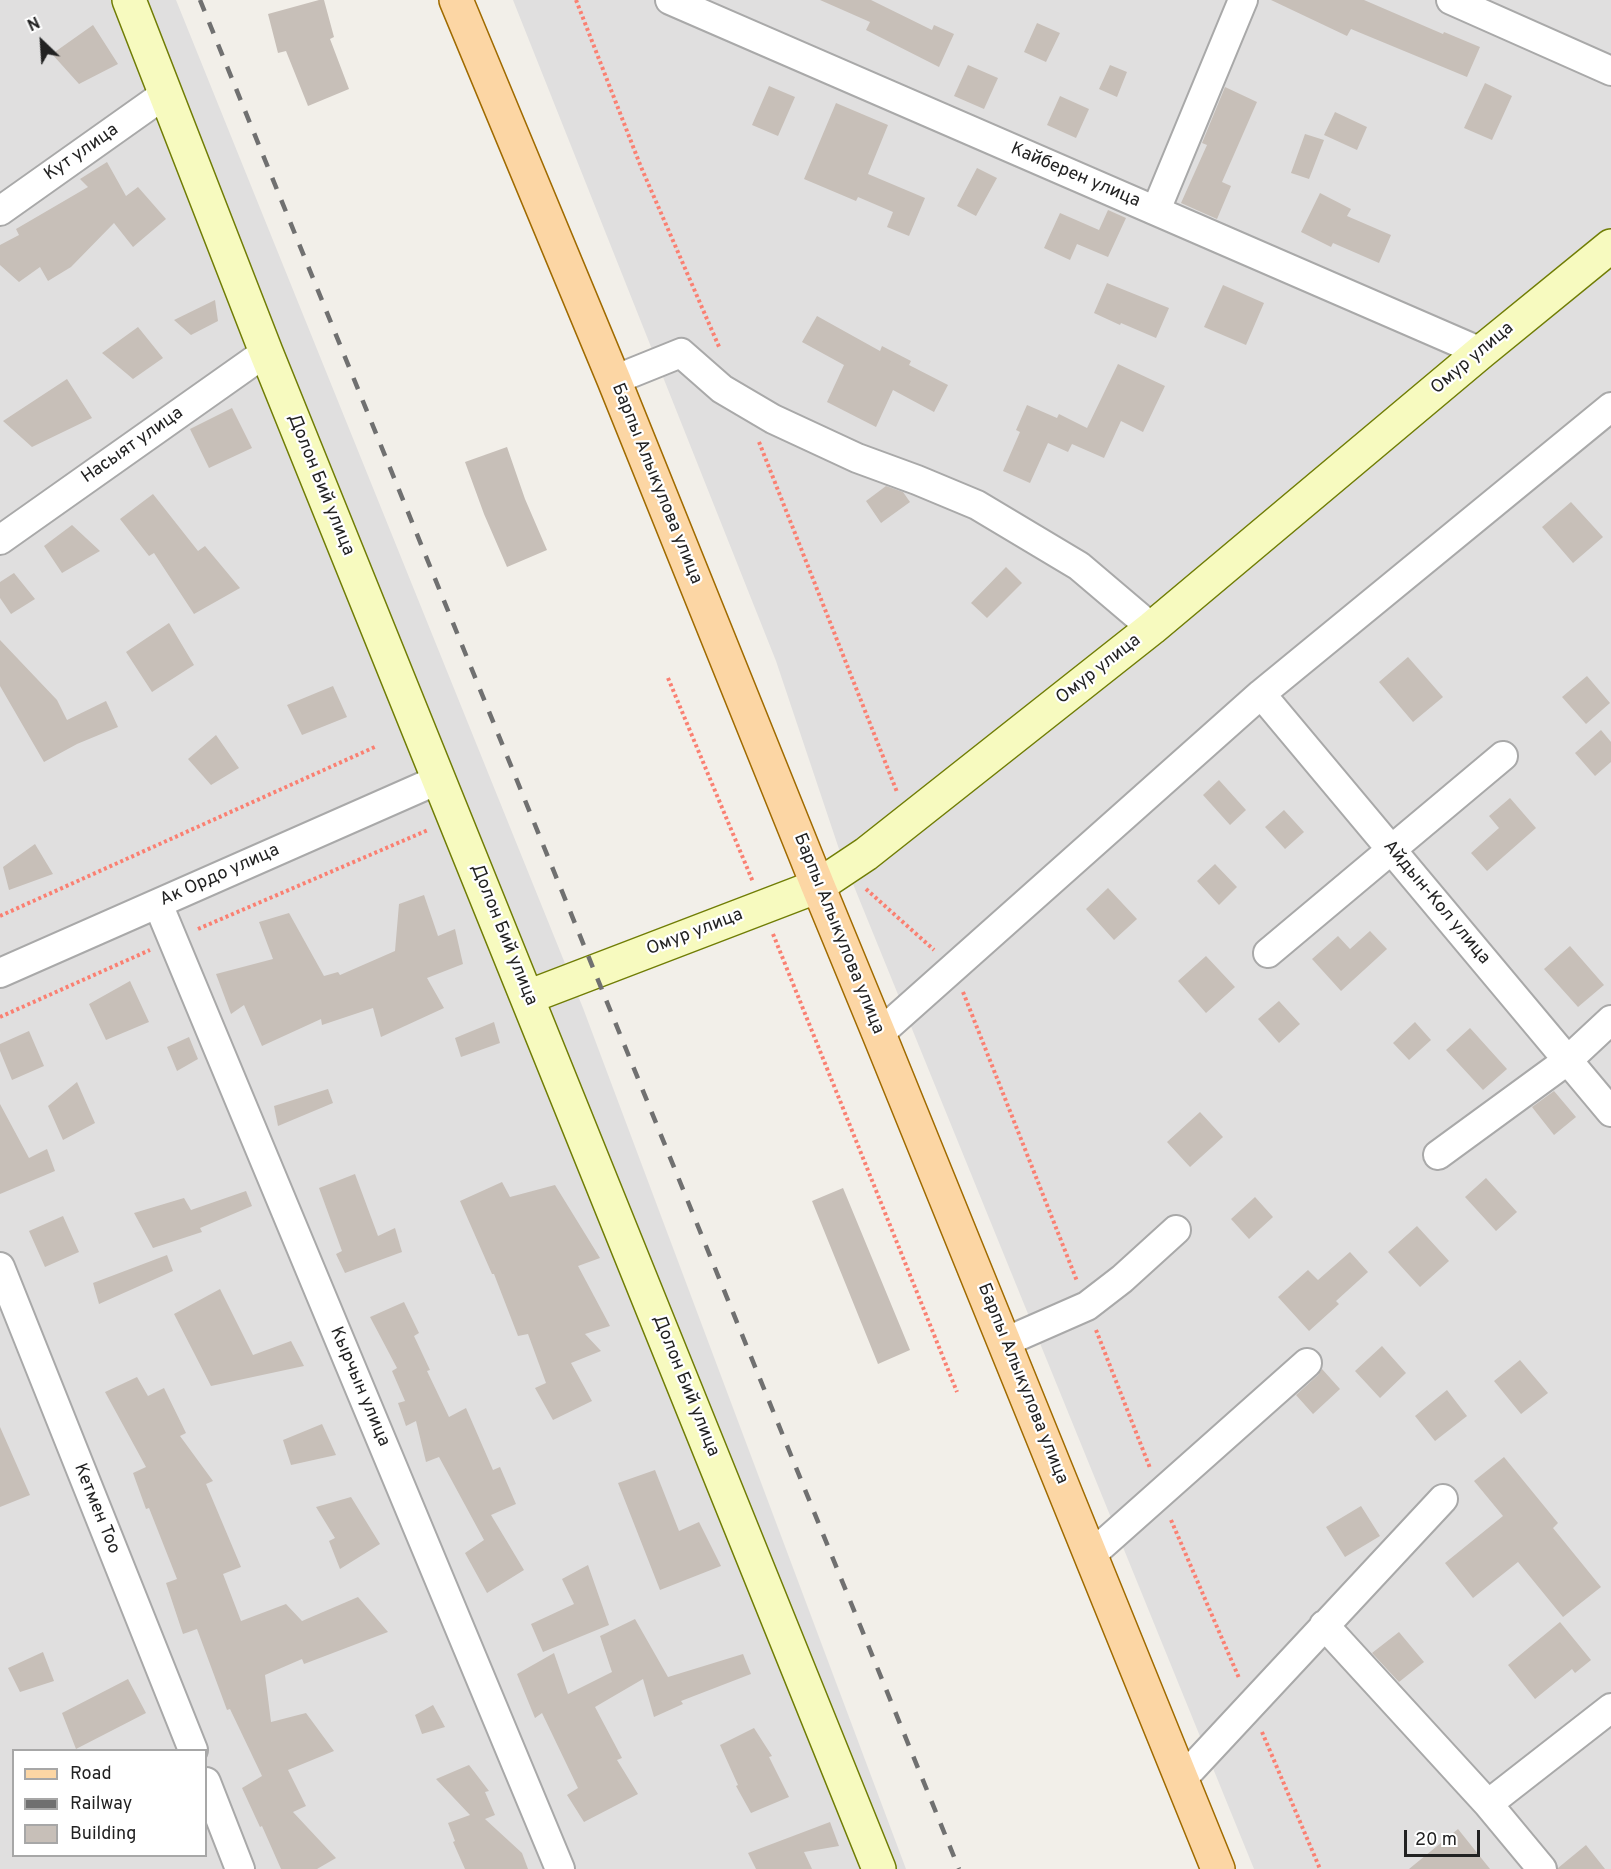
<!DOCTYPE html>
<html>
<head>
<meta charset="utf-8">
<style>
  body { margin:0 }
  #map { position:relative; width:1611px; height:1869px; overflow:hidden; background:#f2efe9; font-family:Overpass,sans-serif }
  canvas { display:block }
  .legend { position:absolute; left:12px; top:1749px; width:195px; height:108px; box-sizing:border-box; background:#fff; border:2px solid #a7a7a7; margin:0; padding:8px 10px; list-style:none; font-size:18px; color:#222 }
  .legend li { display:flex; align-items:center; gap:12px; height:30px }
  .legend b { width:30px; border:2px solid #a7a7a7 }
  .north { position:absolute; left:12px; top:12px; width:60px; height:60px; -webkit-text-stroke:4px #fff; paint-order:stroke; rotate:335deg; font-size:16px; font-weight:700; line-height:24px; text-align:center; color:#222 }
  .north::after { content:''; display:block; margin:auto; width:21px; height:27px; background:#222; clip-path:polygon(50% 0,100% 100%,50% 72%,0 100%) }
  .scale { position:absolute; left:1404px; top:1830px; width:76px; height:27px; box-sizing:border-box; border:3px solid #222; border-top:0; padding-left:8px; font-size:18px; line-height:21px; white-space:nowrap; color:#222; -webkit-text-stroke:4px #fff; paint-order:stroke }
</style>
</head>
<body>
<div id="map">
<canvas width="1611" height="1869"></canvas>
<ul class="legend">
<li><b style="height:8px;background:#fcd6a4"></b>Road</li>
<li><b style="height:8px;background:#707070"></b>Railway</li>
<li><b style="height:16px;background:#c7bfb8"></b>Building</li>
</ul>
<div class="north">N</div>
<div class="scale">20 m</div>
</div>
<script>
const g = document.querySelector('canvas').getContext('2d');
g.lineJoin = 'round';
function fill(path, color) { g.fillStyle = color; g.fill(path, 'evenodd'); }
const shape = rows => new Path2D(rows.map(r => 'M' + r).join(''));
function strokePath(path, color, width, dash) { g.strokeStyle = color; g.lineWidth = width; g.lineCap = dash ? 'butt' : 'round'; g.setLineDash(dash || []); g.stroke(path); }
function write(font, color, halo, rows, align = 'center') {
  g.font = font + ' Overpass,sans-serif'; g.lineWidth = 4.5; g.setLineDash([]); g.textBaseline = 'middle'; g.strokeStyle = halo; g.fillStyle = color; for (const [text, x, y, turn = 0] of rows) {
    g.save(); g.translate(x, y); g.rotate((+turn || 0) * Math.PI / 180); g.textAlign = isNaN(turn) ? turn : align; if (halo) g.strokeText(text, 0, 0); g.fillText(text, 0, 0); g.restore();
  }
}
fill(shape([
  [0,0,176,0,583,1008,906,1869,0,1869],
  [14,1750,206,1750,206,1856,14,1856],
  [513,0,1611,0,1611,1869,1254,1869,840,852,776,661]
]), '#e0dfdf');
fill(shape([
  [319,0,324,0,334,37,330,39,349,89,308,106,286,51,278,53,268,14],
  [820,0,871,0,932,30,934,25,954,34,939,67,866,30,870,22],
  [1271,0,1364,0,1443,34,1444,32,1480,47,1467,77,1351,29,1347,36],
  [1037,23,1060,33,1046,62,1024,52],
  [93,25,118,64,79,84,52,54],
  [968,65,998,78,984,109,954,96],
  [1110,65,1127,72,1117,97,1099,89],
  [1485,83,1512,96,1492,140,1464,128],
  [769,86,795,97,778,136,752,125],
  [1225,87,1257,102,1222,182,1231,186,1217,219,1181,203,1207,145,1202,143],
  [1060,96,1089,109,1076,138,1047,125],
  [836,103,888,125,868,174,925,198,909,236,887,227,893,212,858,197,856,201,804,179],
  [1335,112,1367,127,1357,150,1324,135],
  [1305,134,1324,140,1309,179,1291,173],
  [107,162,126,196,138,187,166,219,133,247,114,223,71,267,48,281,40,267,19,282,0,265,0,245,19,235,16,229,88,187,80,179],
  [977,168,997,178,976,216,957,206],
  [1320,193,1351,209,1347,216,1391,235,1379,263,1333,243,1331,247,1301,232],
  [1108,210,1126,218,1108,257,1077,244,1070,260,1044,248,1060,213,1099,230],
  [1107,283,1169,308,1156,338,1121,323,1120,325,1094,313],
  [1223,285,1264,303,1246,345,1204,327],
  [215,300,218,321,191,335,174,320],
  [817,316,880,351,882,346,911,361,909,365,948,385,934,412,893,390,876,427,827,402,844,365,802,342],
  [138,327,163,358,133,379,102,353],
  [1118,364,1165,386,1143,432,1121,421,1104,458,1072,444,1068,452,1048,443,1030,483,1003,471,1020,432,1016,430,1027,405,1057,418,1059,414,1087,428],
  [67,379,92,418,32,447,3,421],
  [232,408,252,448,209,468,190,429],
  [507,447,525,499,547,550,507,567,484,514,465,462],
  [886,486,903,492,910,502,881,523,866,501],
  [153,494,198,551,205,546,240,588,194,614,154,553,149,556,120,519],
  [1571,502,1603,537,1573,563,1542,527],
  [72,525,100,551,62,573,44,546],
  [1006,567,1022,583,987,618,971,603],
  [14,573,35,599,11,614,0,598,0,582],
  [169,623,194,665,152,692,126,652],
  [0,640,57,700,67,720,106,701,118,727,77,744,44,762,0,686],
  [1408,657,1443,697,1413,722,1379,682],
  [1587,676,1610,703,1586,724,1562,697],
  [333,686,347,717,302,735,287,705],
  [1601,730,1611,742,1611,762,1595,776,1575,753],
  [216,735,239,768,211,785,188,759],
  [1219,780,1246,810,1230,825,1203,795],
  [1510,798,1536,828,1487,871,1471,853,1499,828,1489,816],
  [1284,810,1304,832,1285,849,1265,827],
  [35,844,53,874,9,890,3,867],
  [1215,864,1237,887,1219,905,1197,881],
  [1108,888,1137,919,1114,940,1086,909],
  [424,895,438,936,455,929,463,964,427,978,444,1008,381,1037,373,1008,322,1025,321,1019,262,1046,244,1005,231,1014,216,974,273,959,259,922,289,913,324,976,338,972,340,975,395,951,399,904],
  [1370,931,1387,949,1341,991,1312,959,1338,936,1350,949],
  [1570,946,1604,985,1578,1007,1544,969],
  [1206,956,1235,987,1206,1013,1178,981],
  [130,981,149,1022,106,1040,89,1004],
  [1279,1001,1300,1024,1279,1043,1258,1019],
  [494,1022,500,1043,461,1057,455,1038],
  [1415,1022,1431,1040,1409,1060,1393,1043],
  [1470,1028,1507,1069,1483,1090,1446,1050],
  [29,1031,44,1066,12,1080,0,1051,0,1044],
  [189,1037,198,1059,177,1071,167,1047],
  [77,1082,95,1123,63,1140,48,1106],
  [328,1089,333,1103,278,1126,274,1106],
  [1554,1091,1576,1117,1554,1135,1532,1107],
  [0,1104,29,1158,47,1149,55,1171,0,1194],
  [1200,1112,1223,1137,1190,1167,1167,1142],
  [355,1174,378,1236,395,1228,402,1252,345,1273,336,1254,342,1251,319,1188],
  [1486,1178,1517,1212,1496,1231,1465,1197],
  [502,1182,510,1197,555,1185,600,1258,578,1266,610,1326,585,1334,601,1351,571,1363,592,1401,553,1420,535,1388,546,1383,528,1334,518,1336,494,1274,492,1274,460,1201],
  [843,1188,910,1350,878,1364,812,1201],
  [246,1191,252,1206,200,1228,202,1232,153,1248,134,1213,184,1198,191,1210],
  [1255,1197,1273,1217,1249,1239,1231,1219],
  [63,1216,79,1252,45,1267,29,1231],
  [1417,1226,1449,1261,1420,1287,1388,1252],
  [1350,1252,1368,1272,1336,1301,1339,1304,1309,1331,1278,1297,1308,1270,1318,1280],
  [167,1255,173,1271,99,1304,93,1283],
  [220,1289,253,1355,291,1341,304,1366,211,1386,174,1314],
  [404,1302,419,1333,414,1336,430,1370,427,1371,449,1417,466,1408,493,1470,500,1467,516,1504,491,1515,524,1570,487,1593,465,1553,484,1540,439,1457,426,1462,416,1421,406,1426,398,1403,405,1401,392,1371,397,1368,370,1317],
  [1382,1346,1406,1373,1380,1398,1355,1371],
  [1520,1360,1548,1393,1521,1414,1494,1381],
  [1322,1369,1340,1389,1313,1414,1296,1395,1318,1375],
  [137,1377,148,1396,164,1388,186,1433,180,1436,213,1481,206,1484,241,1567,223,1574,241,1621,286,1604,302,1621,358,1597,388,1632,304,1664,302,1659,265,1675,271,1722,306,1713,334,1751,288,1770,306,1806,293,1812,336,1858,317,1869,281,1869,262,1826,260,1827,242,1788,262,1776,230,1709,227,1710,197,1629,183,1634,166,1583,177,1579,149,1508,146,1509,133,1473,146,1467,105,1392],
  [1447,1390,1467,1416,1435,1441,1415,1416],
  [322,1424,336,1455,291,1465,283,1440],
  [0,1427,30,1495,0,1507],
  [1504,1457,1558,1523,1553,1528,1601,1587,1563,1617,1518,1562,1473,1598,1445,1563,1503,1516,1474,1481],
  [655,1470,679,1531,699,1522,721,1566,660,1590,618,1483],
  [351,1497,380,1544,340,1569,329,1541,335,1538,316,1507],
  [1361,1506,1380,1536,1345,1557,1326,1527],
  [588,1565,609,1625,543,1652,531,1624,574,1604,562,1579],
  [635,1619,668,1677,743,1654,751,1674,681,1701,683,1704,654,1717,643,1679,595,1707,622,1758,617,1760,638,1794,584,1822,567,1795,578,1788,542,1713,535,1718,517,1674,554,1653,568,1694,612,1672,600,1636],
  [1560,1622,1591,1660,1575,1673,1572,1669,1535,1699,1508,1665],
  [1399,1632,1424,1662,1399,1682,1372,1653],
  [43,1652,54,1681,20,1692,8,1668],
  [128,1679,146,1713,76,1749,62,1713],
  [433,1705,445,1727,422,1734,415,1715],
  [754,1728,772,1756,769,1757,789,1797,751,1813,736,1786,738,1785,720,1745],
  [469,1765,489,1791,485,1792,495,1815,485,1819,522,1853,528,1869,465,1869,453,1842,455,1841,448,1823,470,1815,436,1779],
  [830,1822,839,1846,804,1852,812,1869,756,1869,748,1853],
  [1458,1829,1490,1869,1409,1869],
  [1586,1845,1605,1869,1558,1869,1558,1868]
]), '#c7bfb8');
const street = shape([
  [670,0,1481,352],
  [1451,0,1611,71],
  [1156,210,1243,0],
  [0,211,165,94],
  [614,380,681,353,722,389,773,419,857,458,917,480,977,505,1079,566,1152,628],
  [0,540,266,352],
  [1261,694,1611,1112],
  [158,904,560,1869],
  [1268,953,1503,756],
  [0,973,440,779],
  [879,1034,1261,694,1611,407],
  [1438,1155,1568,1060,1611,1020],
  [0,1267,193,1750],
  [1005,1342,1087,1306,1122,1279,1176,1230],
  [1091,1555,1307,1363],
  [1324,1625,1488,1804],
  [1182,1779,1443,1499],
  [206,1782,240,1869],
  [1542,1869,1488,1804,1611,1708]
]);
const secondary = shape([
  [129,0,266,352,879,1869],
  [528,997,818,886,866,854,1152,628,1481,352,1611,246]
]);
const primary = shape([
  [456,0,614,380,818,886,879,1034,1218,1869]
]);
strokePath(street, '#a9a9a9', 32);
strokePath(secondary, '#707d05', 36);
strokePath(primary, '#a06b00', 36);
strokePath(shape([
  [576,0,641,167,720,349],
  [759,442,897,792],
  [668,678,753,882],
  [866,889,934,950],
  [0,916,377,746],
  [198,929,428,830],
  [773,934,957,1392],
  [963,992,1077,1281],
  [0,1017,150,950],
  [1096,1330,1150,1468],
  [1171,1520,1239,1678],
  [1262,1732,1320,1869]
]), '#fa8072', 4, [3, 3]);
strokePath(street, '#fff', 28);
strokePath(secondary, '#f7fabf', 33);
strokePath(primary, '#fcd6a4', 33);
strokePath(shape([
  [200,0,959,1869]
]), '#707070', 4.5, [12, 12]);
write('18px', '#222', '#fff', [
  ["Кут улица",82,153,-35],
  ["Кайберен улица",1075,176,23],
  ["Омур улица",1473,359,-40],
  ["Насыят улица",133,446,-35],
  ["Барпы Алыкулова улица",656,484,68],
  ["Долон Бий улица",320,485,68],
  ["Омур улица",1099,670,-38],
  ["Ак Ордо улица",220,876,-24],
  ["Айдын-Кол улица",1436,903,50],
  ["Омур улица",695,933,-21],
  ["Барпы Алыкулова улица",838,934,68],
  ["Долон Бий улица",503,935,68],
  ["Барпы Алыкулова улица",1022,1384,68],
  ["Долон Бий улица",685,1386,68],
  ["Кырчын улица",359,1387,67],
  ["Кетмен Тоо",96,1509,68]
]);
</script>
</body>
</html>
